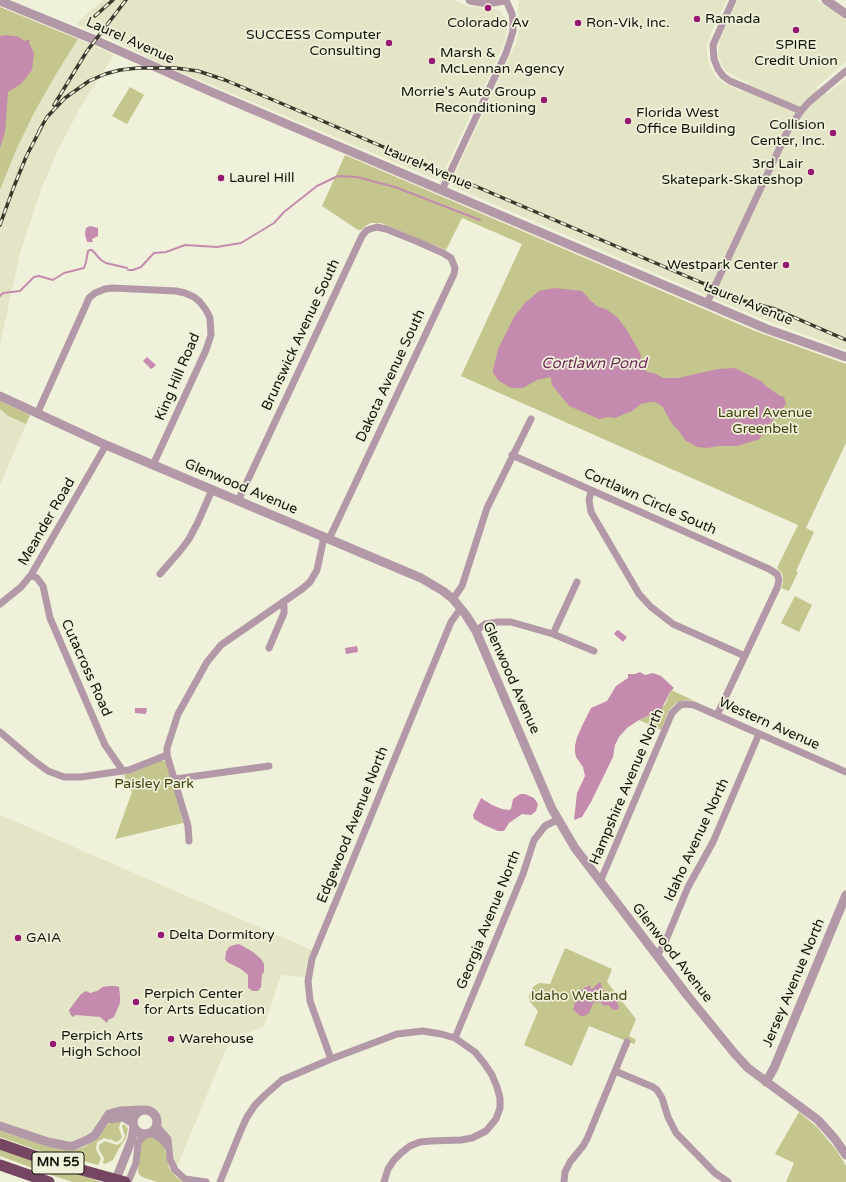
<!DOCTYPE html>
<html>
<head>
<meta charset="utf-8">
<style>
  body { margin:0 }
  canvas { display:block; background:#f0f1da }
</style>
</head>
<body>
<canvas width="846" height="1182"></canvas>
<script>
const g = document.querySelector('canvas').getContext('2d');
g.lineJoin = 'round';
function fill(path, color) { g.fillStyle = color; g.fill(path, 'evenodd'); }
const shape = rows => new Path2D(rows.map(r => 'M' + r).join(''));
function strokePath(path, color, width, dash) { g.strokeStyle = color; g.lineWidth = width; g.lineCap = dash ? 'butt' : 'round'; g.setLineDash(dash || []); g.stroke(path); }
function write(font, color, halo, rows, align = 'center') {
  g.font = font + ' "Varela Round",sans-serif'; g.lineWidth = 3.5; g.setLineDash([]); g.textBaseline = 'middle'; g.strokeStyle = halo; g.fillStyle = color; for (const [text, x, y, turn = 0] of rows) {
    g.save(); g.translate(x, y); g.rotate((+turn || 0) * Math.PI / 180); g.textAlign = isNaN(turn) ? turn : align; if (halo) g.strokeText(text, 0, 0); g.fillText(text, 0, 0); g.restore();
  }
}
fill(shape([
  [103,0,453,0,471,7,495,9,500,11,506,19,507,29,504,44,445,170,441,177,435,179,164,65,122,44,76,24],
  [520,0,727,0,710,36,707,45,707,55,710,67,717,78,725,84,743,92,748,83,728,73,722,66,718,54,720,40,738,0,817,0,846,20,846,62,815,88,827,94,846,79,846,350,762,319,454,187,452,182,454,176,516,43,520,25,518,6],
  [78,39,114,55,81,106,56,154,41,190,20,253,0,345,0,190,17,148,35,111,58,71],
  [0,409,8,416,26,424,0,485],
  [0,815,312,950,306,966,305,977,281,975,264,1026,232,1040,230,1039,177,1167,174,1157,171,1141,160,1125,156,1113,148,1107,105,1113,99,1119,94,1128,87,1135,71,1141,59,1140,40,1135,0,1121]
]), '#e4e5c6');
fill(shape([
  [0,7,78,39,58,71,35,111,17,148,0,190],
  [130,87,144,95,127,124,112,116],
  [345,155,755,331,846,364,846,443,806,528,814,532,796,571,798,572,789,591,781,588,783,583,783,577,781,572,777,568,798,525,461,376,522,244,462,218,446,250,381,223,371,223,365,226,361,230,358,230,322,206],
  [0,401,30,415,26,424,8,416,0,409],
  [795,596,812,605,799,632,781,623],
  [671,690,695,701,685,700,676,703,669,710,661,730,639,720,653,714,665,705],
  [161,760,165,761,168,766,183,823,115,839,132,792,128,786,124,775],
  [565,948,612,969,607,982,636,1019,629,1036,636,1040,634,1044,589,1026,572,1066,524,1045,538,1011,530,1002,529,996,531,991,533,987,539,983,550,984],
  [799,1112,817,1127,837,1151,846,1166,846,1182,786,1182,794,1163,775,1154],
  [114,1121,121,1121,119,1128,122,1137,120,1140,116,1142,113,1141,113,1140,111,1139,110,1140,104,1138,97,1142,96,1149,101,1159,98,1165,80,1160,80,1162,43,1152,0,1137,0,1131,47,1146,65,1150,74,1150,84,1147,93,1142,99,1137,106,1126],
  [123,1124,126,1126,128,1129,126,1138,118,1150,113,1160,105,1164,103,1163,104,1158,99,1150,99,1145,105,1141,117,1145,122,1142,125,1136,122,1127],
  [151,1136,156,1139,164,1146,169,1168,176,1177,184,1182,157,1182,142,1177,138,1173,140,1146,143,1140],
  [0,1149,90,1178,100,1182,73,1182,57,1177,0,1156]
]), '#c5c58e');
fill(shape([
  [7,35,12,36,17,36,25,41,30,39,29,43,34,53,32,70,21,84,8,92,5,132,0,148,0,36],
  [90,226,98,228,98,236,92,239,93,242,87,242,85,234,86,228],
  [554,288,582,291,590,300,598,307,606,309,617,317,627,330,641,355,640,363,647,372,654,373,663,378,678,378,718,369,735,368,761,381,766,386,780,396,784,397,786,404,768,426,767,433,761,436,760,439,737,446,719,446,707,448,697,447,686,441,678,430,672,424,662,406,655,402,650,402,641,404,632,411,615,418,608,417,599,419,569,406,552,385,551,379,550,377,537,380,523,388,511,388,499,381,493,373,493,370,498,349,514,317,525,303,539,291],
  [147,357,156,365,153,368,151,369,143,361],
  [618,630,627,637,623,642,614,634,616,631],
  [357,646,358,652,346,654,345,648],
  [640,672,645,675,653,673,661,676,674,688,670,692,661,710,639,720,627,728,619,737,615,745,613,757,591,802,582,817,574,820,577,793,585,776,583,767,576,757,575,752,575,746,577,737,583,724,591,708,607,701,616,686,628,678,628,674,635,674],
  [135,708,147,708,146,714,135,713],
  [520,794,525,794,534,798,538,804,536,811,531,815,522,814,509,823,504,831,498,831,484,825,474,819,473,815,481,798,492,805,502,809,509,810,511,809,513,799],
  [239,944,253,952,261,959,264,964,264,972,262,974,261,987,258,991,253,991,248,988,248,975,241,969,227,962,225,959,226,952,229,947,234,945],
  [600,982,601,984,602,989,616,1000,619,1007,618,1009,615,1010,612,1009,608,1005,604,1006,600,1002,596,1003,594,1002,589,1013,584,1016,581,1016,573,1010,575,1003,578,1001,579,998,576,996,576,994,579,989,584,990,584,987,587,987,589,985,591,987,590,989,594,988,595,986],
  [109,986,116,986,119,987,120,996,120,1003,114,1017,108,1020,107,1023,100,1017,76,1015,73,1017,70,1014,69,1010,81,994,86,991,90,993,97,991,103,987]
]), '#c58bae');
strokePath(shape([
  [128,270,133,270,141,267,154,253,166,252,185,245,217,247,241,243,274,223,284,212,317,186,338,176,357,177,395,187,480,220],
  [0,296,3,293,20,291,34,277,39,276,53,280,64,273,84,268,86,262,88,251,90,250,92,250,101,260,106,263,127,268]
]), '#c58bae', 2);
strokePath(shape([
  [733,0,713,45,714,59,718,69,723,76,730,81,801,111],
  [442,190,506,53,510,41,513,31,513,21,512,14,506,0],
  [707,303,788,130,801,111,809,102,846,71],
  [37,414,86,305,89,298,95,293,105,289,112,288,176,291,185,293,194,297,200,302,206,310,210,318,211,335,206,350,153,465],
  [512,455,769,569,777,574,779,580,777,588,717,715],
  [591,491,589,500,591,512,632,582,639,594,651,607,673,624,745,656],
  [238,501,362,236,367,230,377,227,386,229,416,241,443,253,451,258,455,268,454,274,329,539],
  [160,574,180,551,189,539,198,522,212,490],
  [31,575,37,578,43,586,50,618,105,745,123,771],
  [453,599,462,586,487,508,531,419],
  [0,604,21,587,31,575,106,445],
  [476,631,485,624,498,622,511,622,553,634,594,651],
  [553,634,577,582],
  [269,648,284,613,284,606,283,602],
  [0,732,33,760,48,771,64,777,81,777,129,770,167,755],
  [175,779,269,766],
  [189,841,188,826,167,755,167,748,178,714,207,662,221,645,302,589,310,582,317,570,324,537],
  [600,882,672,713,680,705,685,704,694,705,846,772],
  [657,956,666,940,688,887,713,842,759,734],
  [455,1038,523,874,534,840,545,826,557,820],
  [331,1059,310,1001,308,981,312,959,451,622,461,608],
  [615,1071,653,1087,657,1090,662,1098,668,1117,676,1133,715,1173,728,1182],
  [156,1125,168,1139,170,1159,175,1170,185,1179,206,1182],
  [150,1132,161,1139,168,1147],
  [128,1182,136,1163,138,1144,140,1140,147,1133],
  [220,1182,241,1130,247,1117,255,1105,265,1095,282,1080,331,1059,397,1034,423,1031,441,1034,455,1038,475,1052,484,1063,492,1075,497,1087,500,1098,500,1108,496,1119,486,1131,472,1138,461,1140,431,1141,420,1142,410,1146,401,1153,394,1160,388,1169,384,1182],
  [564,1182,565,1172,570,1162,583,1146,587,1139,627,1042]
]), '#b399a8', 7);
strokePath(shape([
  [470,0,487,3,504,0],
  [826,0,846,14],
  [0,1,95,40,207,90,767,329,846,357],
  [0,396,106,445,421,578,443,591,453,599,466,615,476,631,552,809,575,848,687,995,735,1054,748,1068,818,1120,835,1139,846,1155],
  [766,1082,774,1068,846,895],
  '133 1122a12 12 0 1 1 24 0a12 12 0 1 1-24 0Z',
  [108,1119,123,1117,133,1123],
  [0,1126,48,1142,68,1146,73,1146,89,1139,95,1135,109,1114,120,1111,141,1110],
  [115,1182,132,1139,134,1127]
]), '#b399a8', 9);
strokePath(shape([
  [0,1144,46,1160,125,1182],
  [0,1165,49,1182]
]), '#754562', 11);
const rail = shape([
  [95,16,113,0],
  [54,105,87,51,126,0],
  [39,131,47,117,65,98,89,81,105,74,120,70,138,68,175,68,198,71,225,80,278,102,714,288,744,301,775,309,846,340],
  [0,225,13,189,26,157,42,126]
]);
strokePath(rail, '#38382e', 3.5);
strokePath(rail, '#f0f1da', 2, [6]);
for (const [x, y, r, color] of [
  [488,8,4,"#951872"],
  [697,19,4,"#951872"],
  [578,23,4,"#951872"],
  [796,30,4,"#951872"],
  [389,43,4,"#951872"],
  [432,61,4,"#951872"],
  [544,100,4,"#951872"],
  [628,121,4,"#951872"],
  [833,133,4,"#951872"],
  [811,172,4,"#951872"],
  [221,178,4,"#951872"],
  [786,265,4,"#951872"],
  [161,935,4,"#951872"],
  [18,938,4,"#951872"],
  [136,1002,4,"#951872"],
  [171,1039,4,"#951872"],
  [53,1044,4,"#951872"]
]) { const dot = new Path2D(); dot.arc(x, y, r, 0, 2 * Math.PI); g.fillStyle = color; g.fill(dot); strokePath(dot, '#f0f1da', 1.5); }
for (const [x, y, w] of [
  [58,1163,52]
]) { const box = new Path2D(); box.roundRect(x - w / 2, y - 11, w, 22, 3); g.fillStyle = '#f0f1da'; g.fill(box); strokePath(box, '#13130b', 1); }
write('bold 13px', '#13130b', null, [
  ["MN 55",58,1163]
]);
write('14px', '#13130b', '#f0f1da', [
  ["Ramada",705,19],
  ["Colorado Av",488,23,"center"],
  ["Ron-Vik, Inc.",586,23],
  ["SUCCESS Computer",381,35,"right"],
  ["Consulting",381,51,"right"],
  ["SPIRE",796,45,"center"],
  ["Credit Union",796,61,"center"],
  ["Marsh &",440,53],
  ["McLennan Agency",440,69],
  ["Morrie's Auto Group",536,92,"right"],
  ["Reconditioning",536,108,"right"],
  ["Florida West",636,113],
  ["Office Building",636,129],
  ["Collision",825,125,"right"],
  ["Center, Inc.",825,141,"right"],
  ["3rd Lair",803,164,"right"],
  ["Skatepark-Skateshop",803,180,"right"],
  ["Laurel Hill",229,178],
  ["Westpark Center",778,265,"right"],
  ["Delta Dormitory",169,935],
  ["GAIA",26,938],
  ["Perpich Center",144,994],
  ["for Arts Education",144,1010],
  ["Perpich Arts",61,1036],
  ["High School",61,1052],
  ["Warehouse",179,1039]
], 'left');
write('14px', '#13130b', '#f0f1da', [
  ["Laurel Avenue",130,41,24],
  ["Laurel Avenue",428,168,23],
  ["Laurel Avenue",748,304,22],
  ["Brunswick Avenue South",301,335,-65],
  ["Dakota Avenue South",391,376,-65],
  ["King Hill Road",178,377,-67],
  ["Glenwood Avenue",241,487,23],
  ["Cortlawn Circle South",650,502,24],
  ["Meander Road",47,522,-60],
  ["Cutacross Road",86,668,66],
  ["Glenwood Avenue",511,678,66],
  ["Western Avenue",769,724,24],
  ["Hampshire Avenue North",627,787,-67],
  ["Edgewood Avenue North",353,825,-68],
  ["Idaho Avenue North",697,840,-65],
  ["Georgia Avenue North",489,920,-68],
  ["Glenwood Avenue",672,953,52],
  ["Jersey Avenue North",794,983,-67]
]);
write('14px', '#41400e', '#f0f1da', [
  ["Laurel Avenue",765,413],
  ["Greenbelt",765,429],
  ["Paisley Park",154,784],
  ["Idaho Wetland",579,996]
]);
write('italic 15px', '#712b5a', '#f0f1da', [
  ["Cortlawn Pond",594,364]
]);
</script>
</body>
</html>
